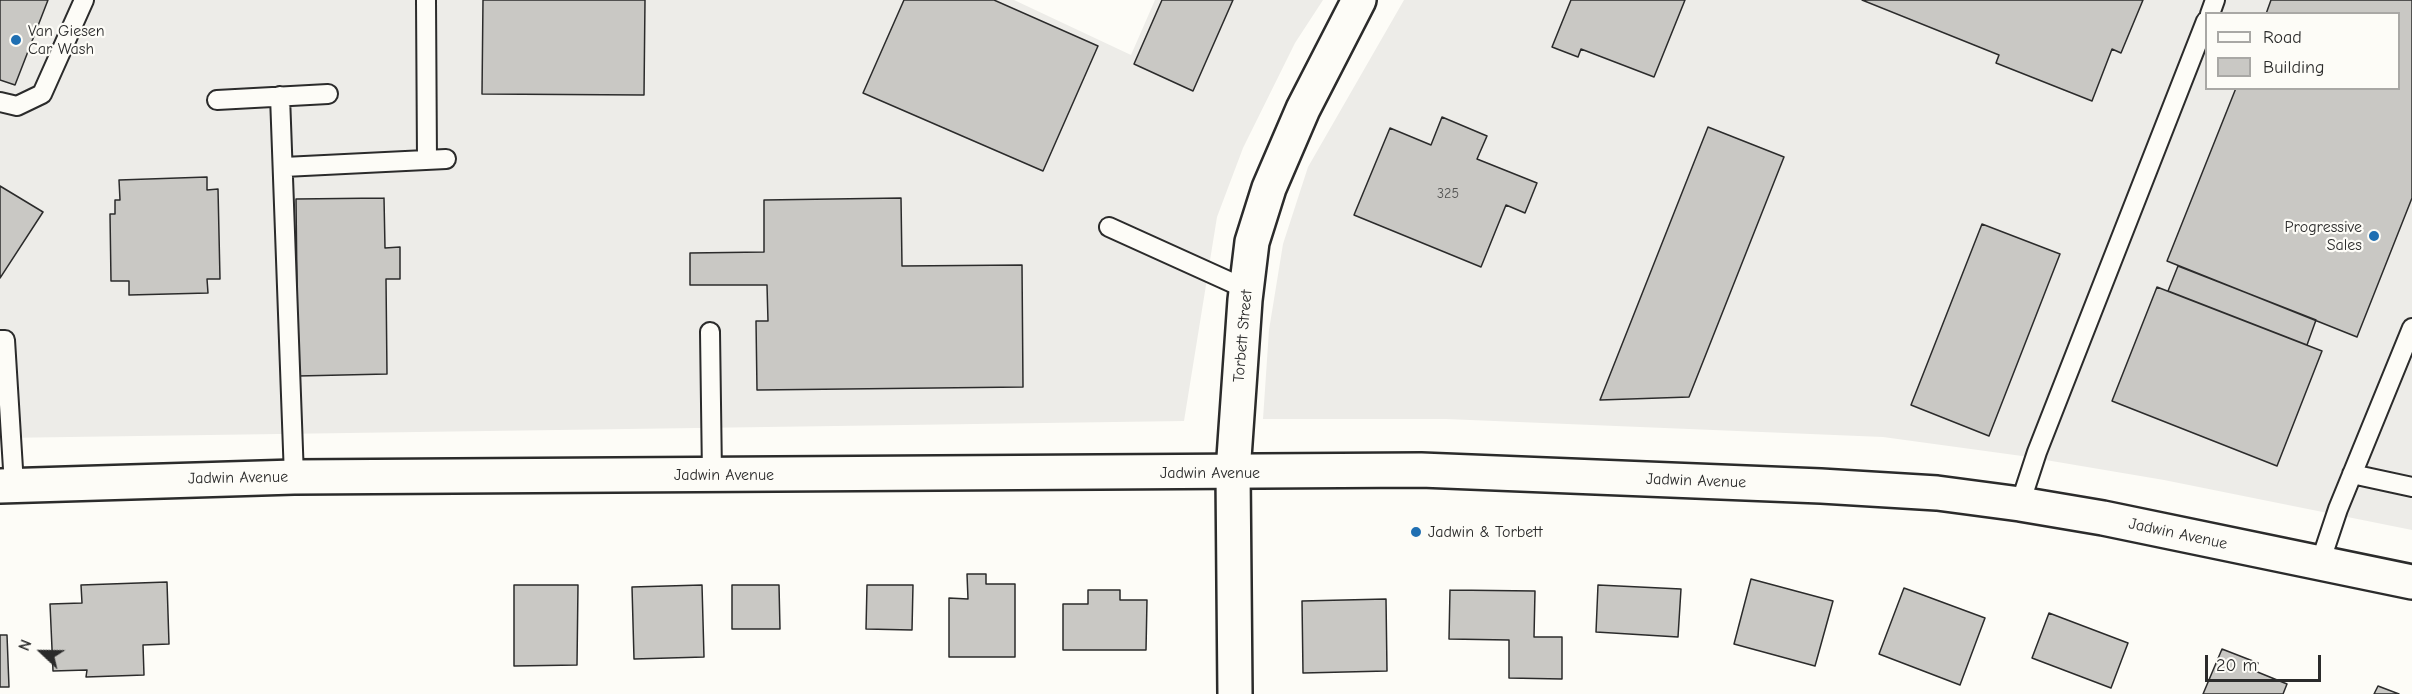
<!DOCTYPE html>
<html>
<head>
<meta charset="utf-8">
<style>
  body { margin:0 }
  #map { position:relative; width:2412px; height:694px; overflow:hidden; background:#fdfcf7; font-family:"Comic Neue",sans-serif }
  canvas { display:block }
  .legend { position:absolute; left:2205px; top:12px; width:195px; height:78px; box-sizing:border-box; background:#fdfcf7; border:2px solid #a9a8a5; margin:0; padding:8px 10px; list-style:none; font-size:18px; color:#2b2b2b }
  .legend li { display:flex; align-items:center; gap:12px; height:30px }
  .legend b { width:30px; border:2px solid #a9a8a5 }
  .north { position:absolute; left:12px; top:622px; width:60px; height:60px; -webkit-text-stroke:4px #fdfcf7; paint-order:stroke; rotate:292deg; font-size:16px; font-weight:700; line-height:24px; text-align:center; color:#2b2b2b }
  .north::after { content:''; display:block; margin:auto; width:21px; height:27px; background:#2b2b2b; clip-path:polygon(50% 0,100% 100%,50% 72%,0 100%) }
  .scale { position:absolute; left:2205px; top:655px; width:116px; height:27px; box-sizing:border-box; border:3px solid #2b2b2b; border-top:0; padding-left:8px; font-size:18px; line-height:21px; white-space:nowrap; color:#2b2b2b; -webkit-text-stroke:4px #fdfcf7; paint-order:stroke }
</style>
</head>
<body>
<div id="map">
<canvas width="2412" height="694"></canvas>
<ul class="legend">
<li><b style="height:8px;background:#fdfcf7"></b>Road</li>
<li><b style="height:16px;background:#c9c8c4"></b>Building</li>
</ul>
<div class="north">N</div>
<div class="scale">20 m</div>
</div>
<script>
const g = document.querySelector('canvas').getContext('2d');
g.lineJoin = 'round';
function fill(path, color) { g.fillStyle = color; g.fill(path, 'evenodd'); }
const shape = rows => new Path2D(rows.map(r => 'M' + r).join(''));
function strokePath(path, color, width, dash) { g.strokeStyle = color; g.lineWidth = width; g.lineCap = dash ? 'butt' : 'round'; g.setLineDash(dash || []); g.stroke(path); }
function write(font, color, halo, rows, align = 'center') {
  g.font = font + ' "Comic Neue",sans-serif'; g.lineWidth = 4.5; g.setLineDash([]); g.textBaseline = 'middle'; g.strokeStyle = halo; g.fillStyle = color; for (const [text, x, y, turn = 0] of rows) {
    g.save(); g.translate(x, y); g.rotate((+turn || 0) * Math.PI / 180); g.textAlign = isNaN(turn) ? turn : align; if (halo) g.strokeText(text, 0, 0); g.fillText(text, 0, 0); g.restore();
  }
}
fill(shape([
  [0,0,1014,0,1131,55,1155,0,1323,0,1295,43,1243,148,1217,217,1184,421,0,438],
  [1404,0,2412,0,2412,530,2164,480,2022,456,1883,437,1446,419,1263,419,1269,330,1283,244,1308,167],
  [2206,14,2398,14,2398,88,2206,88]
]), '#edece8');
const building = shape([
  [0,0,48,0,15,85,0,80,0,0],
  [483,0,645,0,644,95,482,94,483,0],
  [904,0,994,0,1098,46,1043,171,863,93,904,0],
  [1162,0,1233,0,1193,91,1134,64,1162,0],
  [1571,0,1685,0,1654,77,1581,49,1578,57,1552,47,1571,0],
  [1862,0,2143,0,2121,53,2112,49,2092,101,1996,63,1999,55,1862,0],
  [2271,0,2412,0,2412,198,2357,337,2167,261,2236,88,2398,88,2398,14,2266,14,2271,0],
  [1442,117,1487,136,1477,159,1537,183,1525,213,1506,205,1481,267,1354,215,1390,128,1431,145,1442,117],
  [1708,127,1784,157,1689,397,1600,400,1708,127],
  [207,177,207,190,218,189,220,279,207,279,208,293,129,295,129,281,111,281,110,214,115,214,115,200,120,200,119,180,207,177],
  [0,186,43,212,0,278,0,186],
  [384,198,385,248,400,247,400,279,386,279,387,374,298,376,296,199,384,198],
  [901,198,902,266,1022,265,1023,387,757,390,756,321,768,321,767,285,690,285,690,253,764,252,764,200,901,198],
  [1982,224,2060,254,1989,436,1911,405,1982,224],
  [2178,266,2316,320,2307,345,2168,291,2178,266],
  [2157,287,2322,351,2277,466,2112,401,2157,287],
  [967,574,986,574,986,584,1015,584,1015,657,949,657,949,598,968,599,967,574],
  [1751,579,1833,601,1815,666,1734,644,1751,579],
  [167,582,169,644,143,645,144,675,86,677,87,670,53,671,50,604,82,603,81,585,167,582],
  [514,585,578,585,577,665,514,666,514,585],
  [702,585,704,657,634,659,632,587,702,585],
  [732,585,779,585,780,629,732,629,732,585],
  [867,585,913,585,912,630,866,629,867,585],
  [1598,585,1681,589,1678,637,1596,632,1598,585],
  [1904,588,1985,618,1960,685,1879,654,1904,588],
  [1088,590,1120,590,1120,600,1147,600,1146,650,1063,650,1063,604,1088,604,1088,590],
  [1450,590,1535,591,1534,637,1562,637,1562,679,1509,678,1509,640,1449,639,1450,590],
  [1386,599,1387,671,1303,673,1302,601,1386,599],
  [2049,613,2128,643,2111,688,2032,658,2049,613],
  [0,635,7,635,9,687,0,687,0,635],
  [2222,649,2258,663,2255,671,2287,684,2283,694,2203,694,2222,649],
  [2378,686,2399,694,2374,694,2378,686]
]);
fill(building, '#c9c8c4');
strokePath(building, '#2b2b2b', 1.5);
const lane = shape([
  [426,0,427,160],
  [2210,14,2215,0],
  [280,96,294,477],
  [217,100,328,94],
  [0,102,17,106,42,94,84,0],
  [284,167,446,159],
  [1109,227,1246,289],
  [710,332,712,475],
  [0,340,5,340,14,485],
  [2352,474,2412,487],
  [2020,504,2037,452,2206,21],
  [2320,563,2338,509,2412,328]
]);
const street = shape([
  [1233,472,1235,694]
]);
const secondary = shape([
  [1233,472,1245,300,1252,242,1269,188,1303,109,1359,0]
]);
const primary = shape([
  [0,486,294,477,1421,470,1821,486,1937,493,2020,504,2103,518,2412,582]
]);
strokePath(lane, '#2b2b2b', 22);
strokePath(street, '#2b2b2b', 38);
strokePath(secondary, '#2b2b2b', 38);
strokePath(primary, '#2b2b2b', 38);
strokePath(lane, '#fdfcf7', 18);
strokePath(street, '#fdfcf7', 33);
strokePath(secondary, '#fdfcf7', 33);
strokePath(primary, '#fdfcf7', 33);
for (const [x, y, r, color] of [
  [16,40,6,"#1f6fb2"],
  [2374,236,6,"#1f6fb2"],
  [1416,532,6,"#1f6fb2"]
]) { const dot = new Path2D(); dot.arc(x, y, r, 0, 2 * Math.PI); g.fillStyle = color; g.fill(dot); strokePath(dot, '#fdfcf7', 2); }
write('14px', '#525251', null, [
  ["325",1448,194]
]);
write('16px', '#2b2b2b', '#fdfcf7', [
  ["Van Giesen",28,31],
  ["Car Wash",28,49],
  ["Progressive",2362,227,"right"],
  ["Sales",2362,245,"right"],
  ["Jadwin & Torbett",1428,532]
], 'left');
write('16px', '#2b2b2b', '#fdfcf7', [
  ["Torbett Street",1243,336,-85],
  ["Jadwin Avenue",1210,473],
  ["Jadwin Avenue",724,475],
  ["Jadwin Avenue",238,478,-1],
  ["Jadwin Avenue",1696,481,2],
  ["Jadwin Avenue",2178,534,12]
]);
</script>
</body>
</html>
